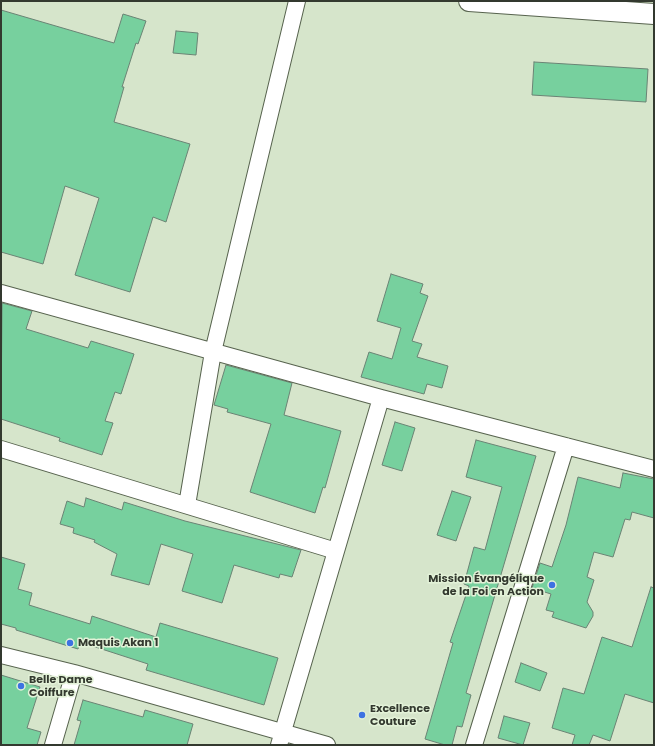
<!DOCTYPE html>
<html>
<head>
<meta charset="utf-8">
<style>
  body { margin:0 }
  #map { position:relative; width:655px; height:746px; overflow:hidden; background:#d6e5cb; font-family:Poppins,sans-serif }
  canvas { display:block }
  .frame { position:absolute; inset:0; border:2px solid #33392f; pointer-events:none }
</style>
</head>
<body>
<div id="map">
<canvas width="655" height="746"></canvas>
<div class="frame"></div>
</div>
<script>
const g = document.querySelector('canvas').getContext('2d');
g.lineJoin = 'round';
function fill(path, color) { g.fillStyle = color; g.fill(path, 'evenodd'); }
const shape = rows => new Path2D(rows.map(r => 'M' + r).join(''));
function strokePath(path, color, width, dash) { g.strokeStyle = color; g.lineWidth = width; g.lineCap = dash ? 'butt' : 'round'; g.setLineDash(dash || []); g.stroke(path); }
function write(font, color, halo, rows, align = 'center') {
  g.font = font + ' Poppins,sans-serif'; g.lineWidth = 3; g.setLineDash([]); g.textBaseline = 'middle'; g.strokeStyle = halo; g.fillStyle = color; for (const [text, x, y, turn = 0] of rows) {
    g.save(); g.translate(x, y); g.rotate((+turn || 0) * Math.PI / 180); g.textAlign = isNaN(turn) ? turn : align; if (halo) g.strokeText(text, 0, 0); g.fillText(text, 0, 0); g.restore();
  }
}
const building = shape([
  [1,10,114,43,123,14,146,21,138,44,136,43,122,87,124,87,114,122,190,144,166,222,153,217,130,292,75,275,99,198,65,186,43,264,1,252,1,10],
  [176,31,198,33,196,55,173,53,176,31],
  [534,62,648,69,646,102,532,95,534,62],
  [391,274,423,284,420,293,428,296,412,341,422,344,417,357,448,366,442,388,427,384,424,394,361,377,369,352,392,359,401,328,377,321,391,274],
  [2,303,32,311,26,329,88,348,91,341,134,354,121,394,115,392,105,421,113,423,102,455,59,441,60,438,1,419,2,303],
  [226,365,292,383,284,415,341,431,325,488,323,487,315,513,250,492,271,424,227,412,228,409,214,405,226,365],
  [395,422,415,428,402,471,382,465,395,422],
  [476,440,536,456,466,693,471,695,462,727,457,726,452,745,445,745,425,739,453,643,450,642,469,586,464,584,474,547,485,550,502,487,466,477,476,440],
  [623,473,654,479,654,518,632,512,630,520,625,519,613,557,594,552,587,577,594,580,587,602,593,612,593,616,586,628,552,617,554,612,546,610,551,594,532,588,540,563,552,567,566,525,578,477,620,488,623,473],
  [452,491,471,497,456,541,437,535,452,491],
  [86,498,122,510,124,502,185,521,301,550,292,577,280,574,279,578,234,565,222,603,182,591,193,554,161,544,149,585,111,575,117,554,94,542,95,540,73,533,74,528,60,524,67,501,84,507,86,498],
  [1,557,25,564,18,589,32,593,29,605,90,624,92,616,156,637,160,623,278,658,264,705,146,670,148,664,80,642,78,649,16,630,16,628,1,624,1,557],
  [651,587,654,588,654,703,625,694,610,741,593,735,589,745,572,745,575,735,552,728,563,688,584,694,602,637,632,647,651,587],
  [521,663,547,673,540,691,515,682,521,663],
  [1,675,40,687,27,728,41,732,37,745,1,745,1,675],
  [83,700,143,717,145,710,193,724,187,745,74,745,81,721,77,720,83,700],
  [504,716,530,723,523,745,498,738,504,716]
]);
fill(building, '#77d09e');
strokePath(building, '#6a8374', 1);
const minor = shape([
  [1,293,381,398,654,469],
  [1,449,336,551],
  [187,505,213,352,297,1],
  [1,655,74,673,327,745],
  [53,745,74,673],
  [279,745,381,398],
  [474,745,566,446]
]);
const tertiary = shape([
  [469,1,654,14]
]);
strokePath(minor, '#57634e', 18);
strokePath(tertiary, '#57634e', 22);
strokePath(minor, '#fff', 16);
strokePath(tertiary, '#fff', 20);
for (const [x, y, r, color] of [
  [552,585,4,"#3d72e2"],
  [70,643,4,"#3d72e2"],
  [21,686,4,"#3d72e2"],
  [362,715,4,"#3d72e2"]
]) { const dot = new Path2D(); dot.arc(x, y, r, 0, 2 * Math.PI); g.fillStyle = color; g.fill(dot); strokePath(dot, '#e3f2d8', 1.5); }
write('bold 11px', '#33392f', '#e3f2d8', [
  ["Mission Évangélique",544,579,"right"],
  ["de la Foi en Action",544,592,"right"],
  ["Maquis Akan 1",78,643],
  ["Belle Dame",29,680],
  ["Coiffure",29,693],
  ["Excellence",370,709],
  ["Couture",370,722]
], 'left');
</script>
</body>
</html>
